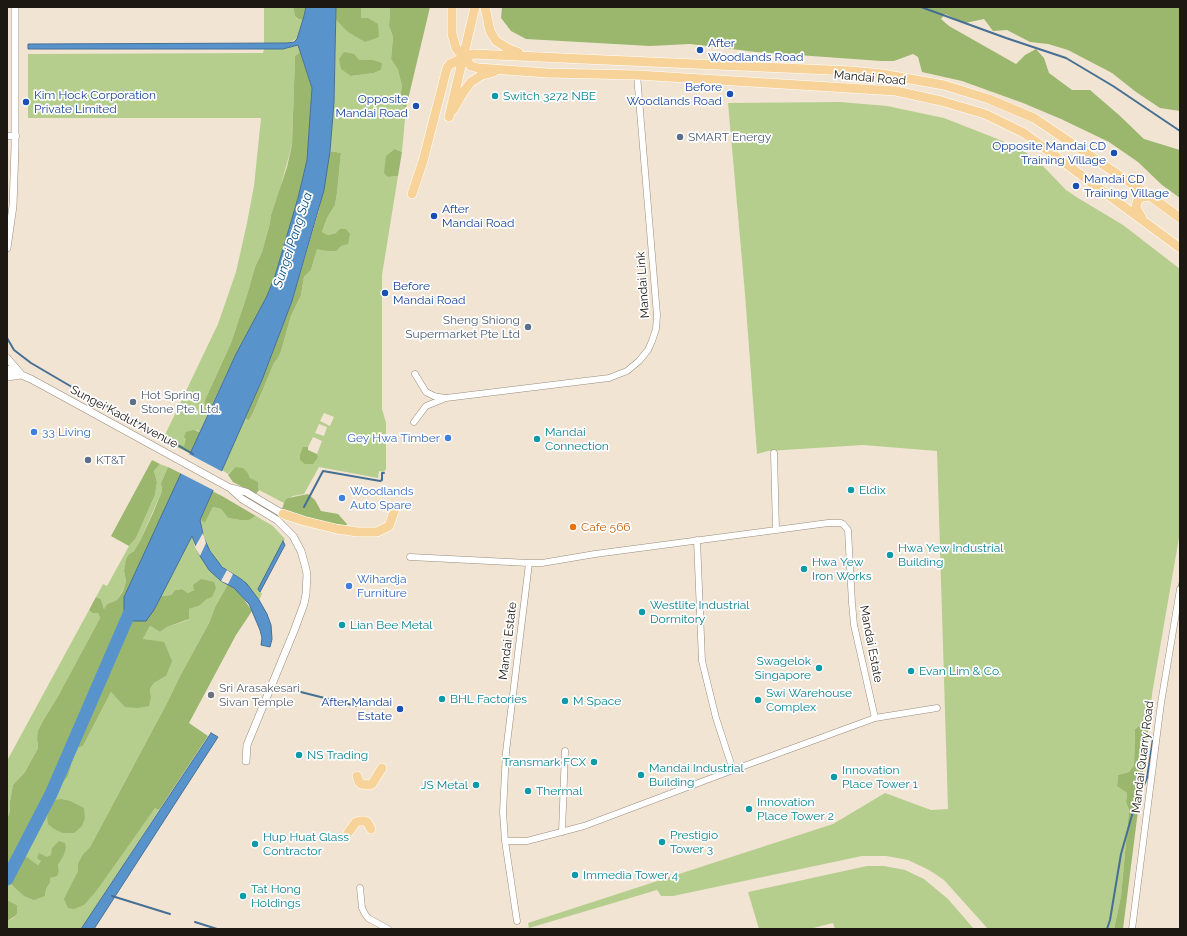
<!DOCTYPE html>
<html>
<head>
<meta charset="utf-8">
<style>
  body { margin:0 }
  #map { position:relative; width:1187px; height:936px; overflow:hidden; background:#f2e4d3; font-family:Raleway,sans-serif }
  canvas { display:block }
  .frame { position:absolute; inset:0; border:8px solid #1d1812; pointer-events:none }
</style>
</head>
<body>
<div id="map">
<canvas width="1187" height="936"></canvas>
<div class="frame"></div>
</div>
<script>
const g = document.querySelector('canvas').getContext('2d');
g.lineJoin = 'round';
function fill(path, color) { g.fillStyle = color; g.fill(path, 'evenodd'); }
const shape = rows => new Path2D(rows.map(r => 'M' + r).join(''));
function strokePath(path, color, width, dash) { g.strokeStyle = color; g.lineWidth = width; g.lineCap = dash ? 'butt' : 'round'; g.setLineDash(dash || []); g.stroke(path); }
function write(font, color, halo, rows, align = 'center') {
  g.font = font + ' Raleway,sans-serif'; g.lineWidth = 3.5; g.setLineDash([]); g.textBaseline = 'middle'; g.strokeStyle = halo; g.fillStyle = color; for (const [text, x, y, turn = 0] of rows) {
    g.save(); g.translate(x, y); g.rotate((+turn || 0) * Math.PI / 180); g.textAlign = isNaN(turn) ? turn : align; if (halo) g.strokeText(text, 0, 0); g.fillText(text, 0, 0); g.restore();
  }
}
fill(shape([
  [264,7,293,7,295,16,297,19,303,20,297,39,287,43,264,44],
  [361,7,390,7,389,26,393,37,391,59,398,70,402,86,399,103,406,108,402,152,395,149,388,177,398,176,382,275,382,409,386,423,386,469,384,472,379,471,378,478,319,467,304,494,293,496,285,500,284,503,259,490,259,486,250,478,248,473,235,467,228,474,222,470,244,419,249,420,253,413,274,363,278,358,281,351,291,316,301,295,304,277,311,270,317,248,327,251,336,233,328,235,322,232,327,218,335,205,337,193,341,153,330,151,334,102,336,20,341,25,361,18],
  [359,60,373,60,381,70,374,73,351,76],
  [324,413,334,417,330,426,320,421],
  [319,424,327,427,324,436,315,433],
  [313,437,322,441,317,454,318,457,303,447,308,447],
  [298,45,300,52,295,56,292,145,279,192,271,215,270,223,262,252,255,267,247,295,231,343,205,400,205,409,208,413,200,432,197,430,187,439,184,446,179,444,177,447,163,439,218,324,236,272,247,223,254,186,261,118,28,118,28,54,263,53,264,49,283,49],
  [840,102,887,106,944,118,1000,140,1027,153,1042,165,1066,190,1078,198,1123,225,1180,269,1180,532,1152,694,1149,724,1141,725,1135,729,1134,765,1129,772,1118,775,1117,785,1127,793,1126,802,1129,810,1121,896,1114,929,988,929,944,880,929,870,908,860,886,856,862,856,673,896,661,896,657,890,529,928,528,923,833,824,885,793,931,810,948,809,937,451,863,445,768,451,757,454,745,294,728,103],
  [160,464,168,467,161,483,162,491,140,541,134,551,128,555,124,571,126,581,123,590,117,600,107,604,104,609,101,599,96,597,103,584,107,586,129,546,136,538,155,495,157,482,154,471],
  [213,507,221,509,228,518,240,520,249,520,256,516,273,526,285,539,259,589,262,594,259,600,241,579,227,570,217,562,206,543,200,520,205,523],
  [192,535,195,547,221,581,228,584,215,607,209,623,180,676,167,703,90,847,83,854,78,863,78,871,65,899,98,889,155,807,159,810,81,929,7,929,7,921,14,918,17,905,7,900,7,880,13,886,45,896,46,889,50,883,50,878,59,871,58,865,63,857,52,855,41,861,38,865,27,857,21,857,33,834,33,824,39,804,46,795,56,790,72,762,71,755,74,749,83,746,111,692,115,696,151,697,150,689,154,683,166,676,143,639,150,626,160,632,167,627,185,621,189,619,189,609,199,606,207,599,194,590,188,593,182,589,175,590,171,595,161,596],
  [89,610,92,613,98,613,100,618,57,698,44,719,37,739,38,748,25,772,13,785,10,801,10,812,7,819,8,759],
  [867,866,884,866,905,870,924,879,948,899,974,929,835,929,833,923,809,929,759,929,748,892]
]), '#b5ce8e');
fill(shape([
  [293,7,306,7,303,20,298,19,295,16],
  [336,7,361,7,361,18,368,18,378,24,379,37,365,42,348,32,336,20],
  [390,7,430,7,406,108,399,103,402,86,398,70,391,59,393,37,389,26],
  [502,7,1180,7,1180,111,1160,108,1136,92,1112,73,1068,50,1048,44,1030,42,1007,30,993,31,984,19,965,23,945,14,941,19,949,26,1016,64,1025,55,1036,49,1044,58,1049,73,1072,90,1090,90,1119,115,1144,139,1180,150,1180,198,1162,185,1138,162,1109,142,1061,119,1023,103,962,81,922,72,918,57,913,54,894,61,881,61,756,52,690,44,650,46,526,39,511,31,501,18],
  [300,52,312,88,307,160,298,198,275,276,267,296,236,354,208,413,205,409,205,400,231,343,247,295,255,267,262,252,270,223,271,215,287,167,292,145,295,56],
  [344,52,354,54,359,60,373,60,382,63,381,70,374,73,351,76,341,69,339,59],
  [395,149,402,152,398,176,388,177,384,173,386,156],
  [330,151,341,153,337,193,335,205,327,218,322,232,328,235,336,233,340,229,346,229,350,234,348,244,341,246,336,251,327,251,317,249,311,270,304,277,301,295,291,316,281,351,278,358,274,363,253,413,249,420,245,419,262,380,292,301,319,210],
  [193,430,200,432,191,454,177,447,179,444,184,446,186,439,184,437,186,432],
  [303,447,308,447,308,450,317,454,318,457,313,464,305,464,300,460,300,455],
  [152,460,160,464,154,471,157,482,155,495,136,538,129,546,111,536],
  [168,467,182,474,124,597,124,614,120,628,123,630,129,621,154,610,161,596,171,595,175,590,182,589,188,593,194,590,193,585,201,579,214,582,216,588,212,597,207,599,199,606,189,609,189,619,167,627,160,632,150,626,143,639,164,642,172,661,166,676,154,683,150,689,151,697,149,706,137,708,125,707,111,692,83,746,74,749,71,755,72,761,68,776,56,790,46,795,39,804,33,824,33,834,21,856,27,857,38,865,41,861,37,858,39,853,47,857,51,855,52,848,59,841,65,843,66,848,63,857,58,865,59,871,57,876,50,878,50,883,46,889,45,896,34,900,24,896,13,886,7,880,7,819,10,812,10,801,13,785,25,772,38,748,37,739,38,731,44,719,57,698,100,618,98,613,92,613,89,610,96,597,101,599,104,609,107,604,117,600,123,591,126,581,124,571,126,560,128,555,134,551,140,541,153,513,162,491,161,483],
  [235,467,243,468,248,473,250,478,258,482,259,490,256,494,233,482,228,475],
  [212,491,222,496,256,516,249,520,240,520,228,518,221,509,213,507,205,523,200,520],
  [308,494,315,500,321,511,338,514,347,524,346,527,309,520,282,509,285,500,288,498],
  [228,584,239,592,252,611,236,635,189,723,208,736,159,810,155,808,98,889,84,905,74,909,68,908,64,899,78,871,78,863,83,854,90,847,167,703,180,676,209,623,215,607],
  [1149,724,1123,929,1114,929,1121,896,1129,810,1126,802,1127,793,1117,786,1118,775,1129,772,1134,765,1135,729,1141,725],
  [61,799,70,801,84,808,85,818,82,826,74,833,63,833,54,829,48,824,47,818,50,807,55,800],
  [7,900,17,905,17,913,14,917,7,921]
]), '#9bb76e');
const water = shape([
  [306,7,336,7,334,102,330,151,324,190,292,301,262,380,200,520,204,538,210,551,222,567,241,579,247,584,259,600,267,614,271,625,272,639,270,647,261,645,262,638,260,630,249,604,234,588,221,581,209,570,200,556,192,536,154,610,146,621,129,621,123,630,120,628,124,614,124,597,236,354,267,296,275,276,298,198,307,160,312,88,298,45,283,49,28,49,28,44,287,43,294,42,297,39,304,16,306,7],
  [283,541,285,545,260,592,258,589,283,541],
  [211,733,218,737,94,929,81,929,211,733]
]);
fill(water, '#5894cb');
strokePath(water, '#466f94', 1);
fill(shape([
  [189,454,223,472,215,491,180,473],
  [203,533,206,543,200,556,195,547],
  [227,570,233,574,228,584,221,581]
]), '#f2e4d3');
strokePath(shape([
  [921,7,1006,38,1066,58,1113,86,1180,131],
  [7,338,14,350,31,363,89,397,136,421,193,454],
  [304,507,323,471,380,481,382,480,382,473,384,473],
  [1179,588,1180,582],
  [289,689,356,706],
  [112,896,170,914],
  [195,922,217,929],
  [1107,929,1110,920,1121,854,1134,808,1147,778,1153,739]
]), '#466f94', 2);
strokePath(shape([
  [7,879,51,794,129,614]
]), '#5894cb', 13);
const minor = shape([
  [7,136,16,136],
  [415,374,426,392,434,396,444,398],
  [414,422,426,406,446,398,609,378,627,371,639,361,648,350,652,341,656,329,657,315,637,75],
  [774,453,776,530],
  [697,540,702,661,716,718,733,770],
  [410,557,529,563,542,563,595,554,776,530,828,523,841,523,843,524,848,530,852,603,854,625,875,718],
  [562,832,565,751],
  [505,841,527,841,584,826,733,770,875,718,937,708],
  [360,888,362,908,365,914,368,918,388,929],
  [517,921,505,841,503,812,506,752,529,563],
  [1132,929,1161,703,1180,589]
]);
const tertiary = shape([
  [7,248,13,206,15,147,15,7],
  [7,358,20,373],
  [7,369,31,379,230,488,242,499,277,520,293,536,301,551,305,565,307,574,306,594,304,604,294,631,247,745,246,761],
  [7,377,21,375],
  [232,488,246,492,283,514]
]);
const primary = shape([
  [452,7,452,34,456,48,471,66,478,68,547,73,637,75,896,91,941,101,985,114,1024,133,1180,248],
  [485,7,490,31,496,41,509,49,519,53],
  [453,110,464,91,471,82,482,75,494,72],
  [449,117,475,7],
  [412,194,423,161,447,68,450,64,473,54,495,55,851,71,882,74,944,85,989,99,1034,118,1150,196,1180,218],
  [1142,218,1136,208,1137,202,1141,197,1150,196],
  [283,514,304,521,337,529,358,532,377,532,389,526,395,509],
  [357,776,359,782,361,784,369,785,372,784,382,768],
  [348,833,356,822,360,821,364,821,367,822,371,829]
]);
strokePath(minor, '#988c7c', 7);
strokePath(tertiary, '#988c7c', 8);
strokePath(primary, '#fff', 10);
strokePath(minor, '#fff', 6);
strokePath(tertiary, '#fff', 7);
strokePath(primary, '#f8d399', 9);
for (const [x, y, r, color] of [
  [700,50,4,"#1a4fb4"],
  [730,94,4,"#1a4fb4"],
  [495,96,4,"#0f9aa8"],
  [26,102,4,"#1a4fb4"],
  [416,106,4,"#1a4fb4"],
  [680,137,4,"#5c6f8a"],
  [1114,153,4,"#1a4fb4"],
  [1076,186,4,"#1a4fb4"],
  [434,216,4,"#1a4fb4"],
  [385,293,4,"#1a4fb4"],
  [528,327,4,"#5c6f8a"],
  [133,402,4,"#5c6f8a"],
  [34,432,4,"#3f7fe0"],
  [448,438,4,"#3f7fe0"],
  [537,439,4,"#0f9aa8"],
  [88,460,4,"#5c6f8a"],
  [851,490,4,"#0f9aa8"],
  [342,498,4,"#3f7fe0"],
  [573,527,4,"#e8710a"],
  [890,555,4,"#0f9aa8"],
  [804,569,4,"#0f9aa8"],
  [349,586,4,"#3f7fe0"],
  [642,612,4,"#0f9aa8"],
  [342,625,4,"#0f9aa8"],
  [819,668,4,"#0f9aa8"],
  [911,671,4,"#0f9aa8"],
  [211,695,4,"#6b7280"],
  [442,699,4,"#0f9aa8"],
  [758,700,4,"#0f9aa8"],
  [565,701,4,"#0f9aa8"],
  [400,709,4,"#1a4fb4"],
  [299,755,4,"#0f9aa8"],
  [594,762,4,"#0f9aa8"],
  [641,775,4,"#0f9aa8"],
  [834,777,4,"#0f9aa8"],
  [476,785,4,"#0f9aa8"],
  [528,791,4,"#0f9aa8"],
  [749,809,4,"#0f9aa8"],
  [662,842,4,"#0f9aa8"],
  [255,844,4,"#0f9aa8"],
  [575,875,4,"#0f9aa8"],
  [243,896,4,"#0f9aa8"]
]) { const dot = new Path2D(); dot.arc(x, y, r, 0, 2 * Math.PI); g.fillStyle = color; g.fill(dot); strokePath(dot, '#fff', 1.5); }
write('12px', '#164399', '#fff', [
  ["After",708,43],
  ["Woodlands Road",708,57],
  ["Before",722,87,"right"],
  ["Woodlands Road",722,101,"right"],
  ["Kim Hock Corporation",34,95],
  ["Private Limited",34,109],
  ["Opposite",408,99,"right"],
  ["Mandai Road",408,113,"right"],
  ["Opposite Mandai CD",1106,146,"right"],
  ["Training Village",1106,160,"right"],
  ["Mandai CD",1084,179],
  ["Training Village",1084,193],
  ["After",442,209],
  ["Mandai Road",442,223],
  ["Before",393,286],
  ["Mandai Road",393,300],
  ["After Mandai",392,702,"right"],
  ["Estate",392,716,"right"]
], 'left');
write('12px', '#1d1812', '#fff', [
  ["Mandai Road",870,78,5],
  ["Mandai Link",643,285,-94],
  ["Sungei Kadut Avenue",124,417,28],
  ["Mandai Estate",508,641,-83],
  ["Mandai Estate",871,644,79],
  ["Mandai Quarry Road",1143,757,-83]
]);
write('12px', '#0d838f', '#fff', [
  ["Switch 3272 NBE",503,96],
  ["Mandai",545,432],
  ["Connection",545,446],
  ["Eldix",859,490],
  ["Hwa Yew Industrial",898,548],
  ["Building",898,562],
  ["Hwa Yew",812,562],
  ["Iron Works",812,576],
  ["Westlite Industrial",650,605],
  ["Dormitory",650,619],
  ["Lian Bee Metal",350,625],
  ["Swagelok",811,661,"right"],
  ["Singapore",811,675,"right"],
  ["Evan Lim & Co.",919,671],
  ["Swi Warehouse",766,693],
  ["Complex",766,707],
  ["BHL Factories",450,699],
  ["M Space",573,701],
  ["NS Trading",307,755],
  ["Transmark FCX",586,762,"right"],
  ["Mandai Industrial",649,768],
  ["Building",649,782],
  ["Innovation",842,770],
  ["Place Tower 1",842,784],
  ["JS Metal",468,785,"right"],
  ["Thermal",536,791],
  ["Innovation",757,802],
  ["Place Tower 2",757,816],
  ["Prestigio",670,835],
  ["Tower 3",670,849],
  ["Hup Huat Glass",263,837],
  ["Contractor",263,851],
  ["Immedia Tower 4",583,875],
  ["Tat Hong",251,889],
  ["Holdings",251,903]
], 'left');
write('12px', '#4e5e75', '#fff', [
  ["SMART Energy",688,137],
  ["Sheng Shiong",520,320,"right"],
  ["Supermarket Pte Ltd",520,334,"right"],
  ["Hot Spring",141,395],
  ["Stone Pte. Ltd.",141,409],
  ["KT&T",96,460]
], 'left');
write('12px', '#366cbe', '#fff', [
  ["33 Living",42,432],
  ["Gey Hwa Timber",440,438,"right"],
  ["Woodlands",350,491],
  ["Auto Spare",350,505],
  ["Wihardja",357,579],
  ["Furniture",357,593]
], 'left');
write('12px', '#c56008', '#fff', [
  ["Cafe 566",581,527]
], 'left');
write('12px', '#5b616d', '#fff', [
  ["Sri Arasakesari",219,688],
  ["Sivan Temple",219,702]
], 'left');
write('italic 13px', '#095184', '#fff', [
  ["Sungei Pang Sua",293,240,-72]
]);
</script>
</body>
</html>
